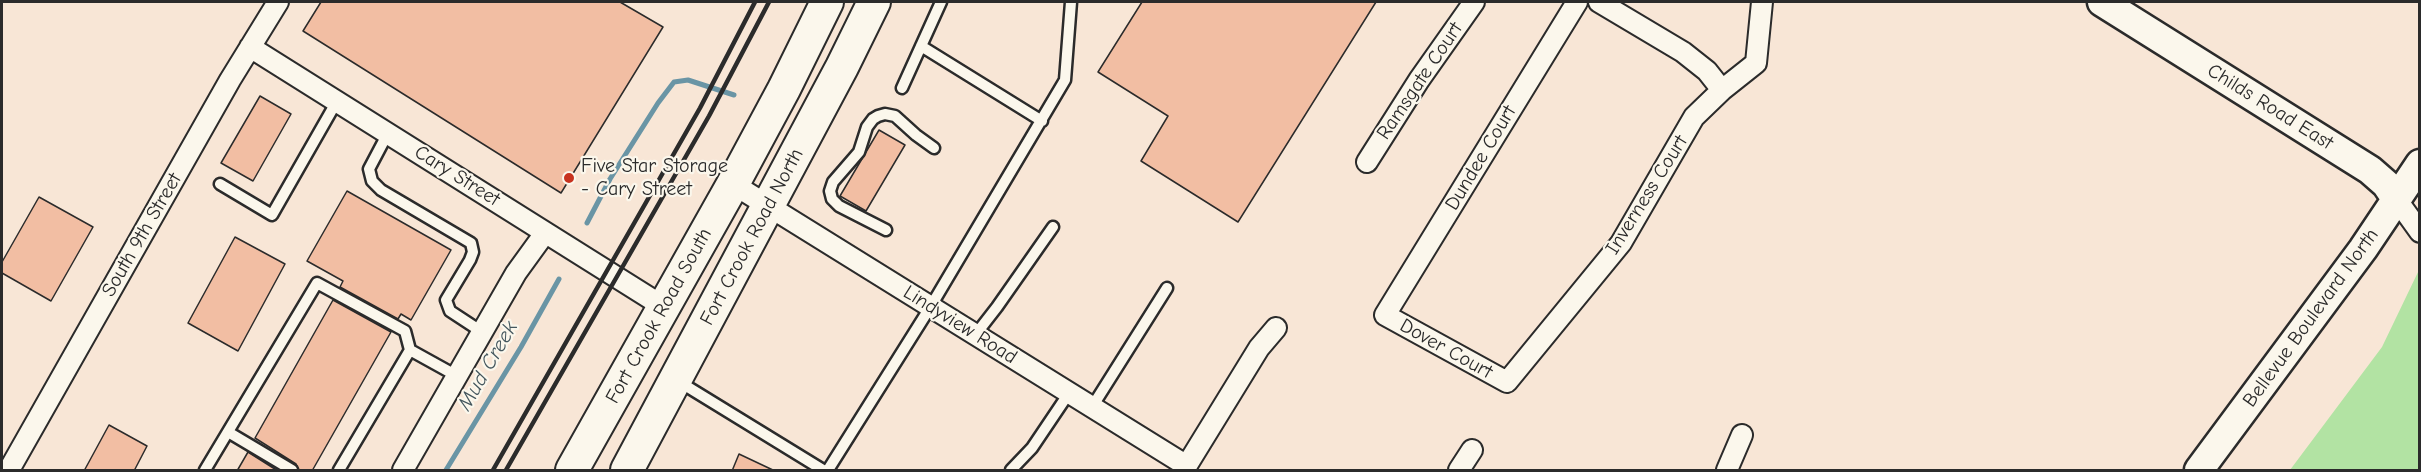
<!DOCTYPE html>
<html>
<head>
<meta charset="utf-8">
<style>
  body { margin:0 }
  #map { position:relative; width:2421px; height:472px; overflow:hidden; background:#f8e6d6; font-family:"Comic Neue",sans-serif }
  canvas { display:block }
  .frame { position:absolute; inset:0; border:3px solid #2b2b2b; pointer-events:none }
</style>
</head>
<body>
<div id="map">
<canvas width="2421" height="472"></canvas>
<div class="frame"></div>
</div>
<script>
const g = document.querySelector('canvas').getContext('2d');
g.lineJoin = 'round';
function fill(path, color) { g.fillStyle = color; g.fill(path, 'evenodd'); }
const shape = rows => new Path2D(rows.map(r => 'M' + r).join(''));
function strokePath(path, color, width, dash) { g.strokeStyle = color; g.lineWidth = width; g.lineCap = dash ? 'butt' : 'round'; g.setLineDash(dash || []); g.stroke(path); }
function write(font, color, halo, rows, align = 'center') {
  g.font = font + ' "Comic Neue",sans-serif'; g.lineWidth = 4.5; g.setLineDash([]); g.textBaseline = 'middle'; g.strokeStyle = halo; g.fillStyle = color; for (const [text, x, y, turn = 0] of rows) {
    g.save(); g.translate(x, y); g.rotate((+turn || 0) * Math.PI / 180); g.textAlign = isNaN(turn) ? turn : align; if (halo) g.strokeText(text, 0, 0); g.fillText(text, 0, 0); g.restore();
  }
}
fill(shape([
  [2419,270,2419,470,2290,470,2382,347]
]), '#b2e3a3');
strokePath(shape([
  [587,223,610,179,658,103,674,82,688,80,734,95],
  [446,470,521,347,559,279]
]), '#6a95a5', 5);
const building = shape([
  [321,2,620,2,663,27,561,193,303,31,321,2],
  [1142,2,1376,2,1238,222,1141,161,1168,116,1098,72,1142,2],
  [260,96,291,114,253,181,221,163,260,96],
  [879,130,905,145,866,211,840,196,879,130],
  [347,191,451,250,411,320,401,314,398,319,340,287,343,281,307,261,347,191],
  [39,197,93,227,51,301,2,273,2,262,39,197],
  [235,237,285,264,238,351,188,323,235,237],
  [333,300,391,332,312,471,299,471,296,464,255,438,333,300],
  [109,425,147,446,134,471,84,471,109,425],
  [248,452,278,471,237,471,248,452],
  [739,454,775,471,732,471,739,454]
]);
fill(building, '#f2bea3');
strokePath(building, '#2b2b2b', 1.5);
const lane = shape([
  [921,46,1042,121],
  [902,88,941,2],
  [388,133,369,169,372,181,381,190,471,243,473,252,470,260,446,300,450,311,482,332],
  [220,184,272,215,337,101],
  [886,230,839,206,832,199,830,191,833,182,859,152,867,127,873,119,878,116,885,114,895,116,916,135,934,148],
  [976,334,997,307,1053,227],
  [678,381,823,470],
  [1092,407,1167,288],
  [228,432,292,470],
  [205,470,317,283,405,331,410,350,457,376],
  [339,470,410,350],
  [828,470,931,306,1065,80,1071,2],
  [1011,470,1032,448,1069,393]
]);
const street = shape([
  [1577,2,1385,315,1507,382,1621,243,1694,117,1722,90,1756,63,1762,2],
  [1599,2,1683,52,1707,71,1722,90],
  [250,47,664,307],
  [1367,162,1419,80,1474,2],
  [733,184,1187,466],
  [2397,200,2420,232],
  [9,470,230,80,278,2],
  [403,470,516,273,545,233],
  [1184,470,1259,348,1276,328],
  [1459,470,1472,450],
  [1727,470,1742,435]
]);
const secondary = shape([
  [2102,2,2370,170,2386,184,2397,200],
  [2199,470,2363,249,2420,164]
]);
const primary = shape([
  [572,470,733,184,784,89,827,2],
  [627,470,842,67,874,2]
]);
strokePath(lane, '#2b2b2b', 15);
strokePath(street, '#2b2b2b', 24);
strokePath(secondary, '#2b2b2b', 33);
strokePath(primary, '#2b2b2b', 36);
strokePath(lane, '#fbf7ec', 10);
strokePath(street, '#fbf7ec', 20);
strokePath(secondary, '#fbf7ec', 28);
strokePath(primary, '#fbf7ec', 32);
strokePath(shape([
  [493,470,700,108,755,2],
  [506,470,709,116,769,2]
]), '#2b2b2b', 4.5);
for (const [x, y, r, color] of [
  [569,178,6,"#c8321e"]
]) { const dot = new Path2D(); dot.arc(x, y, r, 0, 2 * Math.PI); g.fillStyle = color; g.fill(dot); strokePath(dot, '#fbf7ec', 2); }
write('20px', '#2b2b2b', '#fbf7ec', [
  ["Ramsgate Court",1420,81,-56],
  ["Childs Road East",2270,107,32],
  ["Dundee Court",1481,158,-59],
  ["Cary Street",457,176,32],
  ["Inverness Court",1647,195,-58],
  ["South 9th Street",142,235,-60],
  ["Fort Crook Road North",752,237,-62],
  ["Fort Crook Road South",659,316,-61],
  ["Bellevue Boulevard North",2311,318,-54],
  ["Lindyview Road",960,325,32],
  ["Dover Court",1446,349,29]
]);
write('20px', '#2b2b2b', '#fbf7ec', [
  ["Five Star Storage",581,166],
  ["- Cary Street",581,189]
], 'left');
write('italic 21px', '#45575e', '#fbf7ec', [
  ["Mud Creek",488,366,-60]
]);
</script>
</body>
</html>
